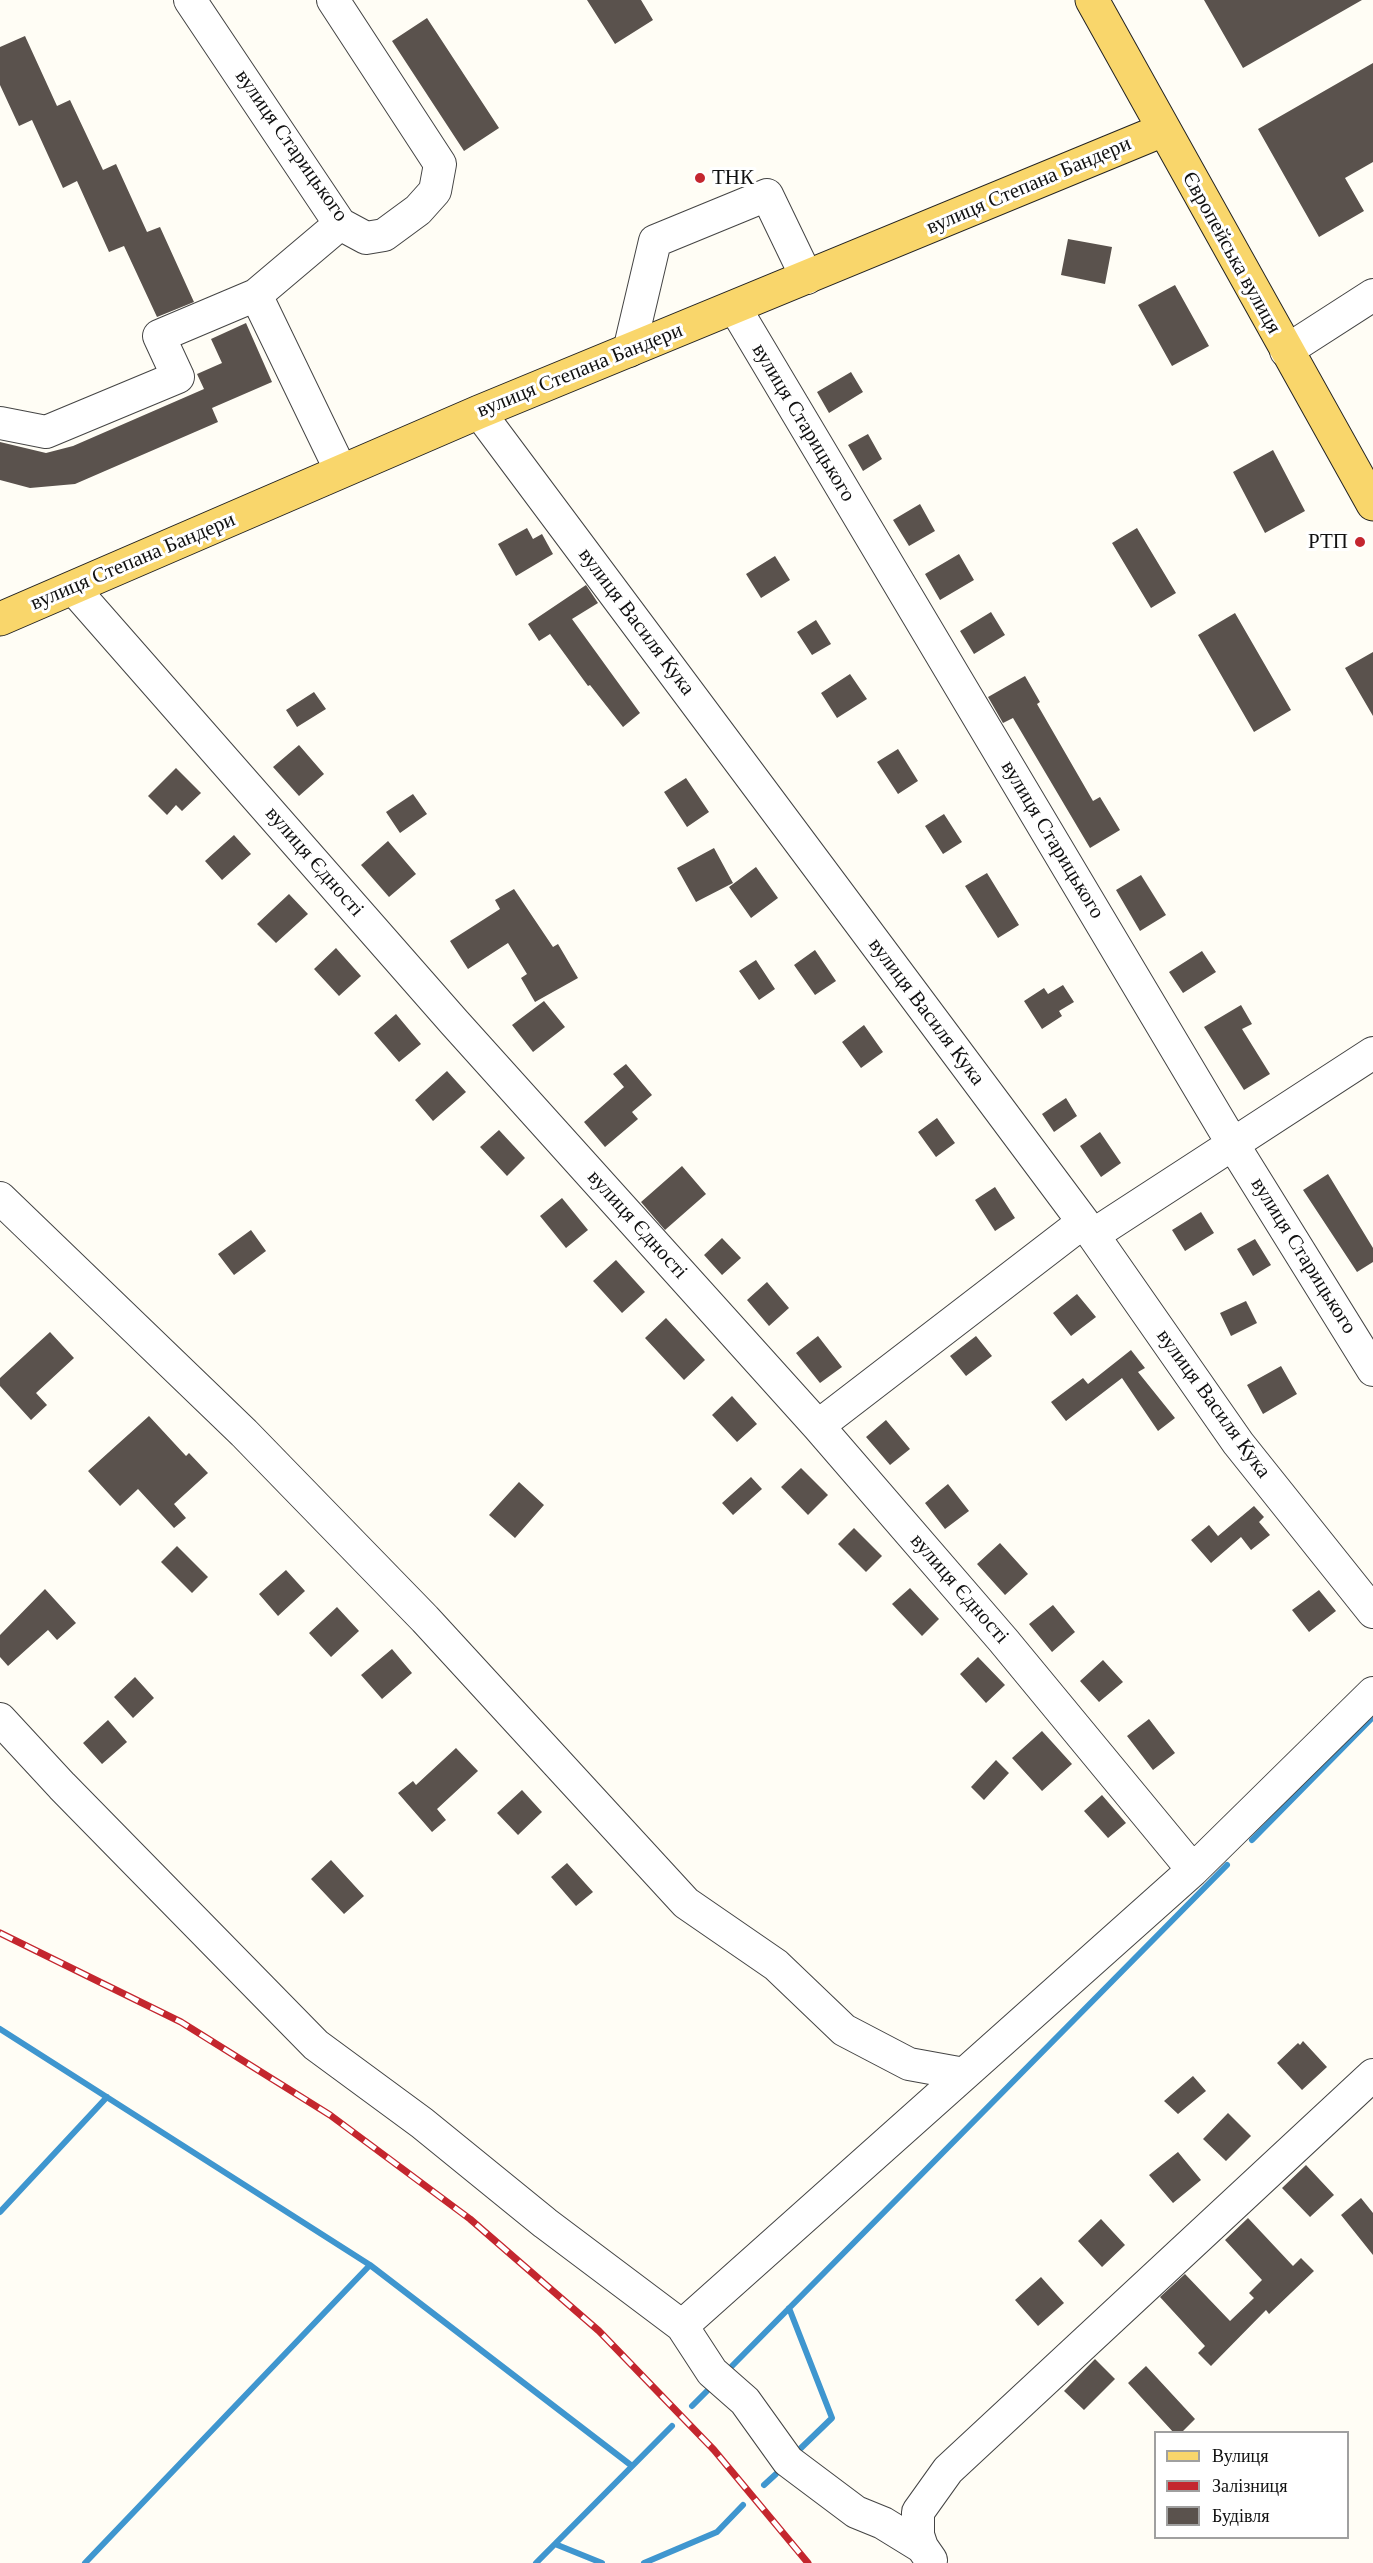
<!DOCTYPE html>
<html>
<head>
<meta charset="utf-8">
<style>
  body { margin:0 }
  #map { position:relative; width:1373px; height:2563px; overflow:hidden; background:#fffdf5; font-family:"Times New Roman",serif }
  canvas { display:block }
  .legend { position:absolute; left:1154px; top:2431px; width:195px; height:108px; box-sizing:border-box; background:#fff; border:2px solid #a0a0a0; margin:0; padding:8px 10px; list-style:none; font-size:18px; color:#111 }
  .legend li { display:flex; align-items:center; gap:12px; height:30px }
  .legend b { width:30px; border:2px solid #a0a0a0 }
</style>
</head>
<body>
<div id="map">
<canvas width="1373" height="2563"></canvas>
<ul class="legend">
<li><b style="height:8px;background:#f9d66b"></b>Вулиця</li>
<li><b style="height:8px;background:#c4262e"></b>Залізниця</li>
<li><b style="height:16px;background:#5a524d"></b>Будівля</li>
</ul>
</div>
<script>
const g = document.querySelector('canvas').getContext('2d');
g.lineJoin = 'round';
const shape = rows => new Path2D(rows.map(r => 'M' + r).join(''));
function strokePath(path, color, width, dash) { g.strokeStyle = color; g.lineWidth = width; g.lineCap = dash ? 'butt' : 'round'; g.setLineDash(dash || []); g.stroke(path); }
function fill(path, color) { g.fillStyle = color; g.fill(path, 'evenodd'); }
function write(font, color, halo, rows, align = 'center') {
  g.font = font + ' "Times New Roman",serif'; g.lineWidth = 6; g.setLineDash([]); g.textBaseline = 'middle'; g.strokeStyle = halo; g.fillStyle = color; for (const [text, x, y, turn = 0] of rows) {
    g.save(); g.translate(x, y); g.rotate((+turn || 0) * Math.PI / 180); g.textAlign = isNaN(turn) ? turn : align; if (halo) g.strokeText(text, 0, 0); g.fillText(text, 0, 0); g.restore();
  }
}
strokePath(shape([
  [1252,1840,1373,1717],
  [0,2029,370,2265,632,2466],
  [0,2212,107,2097],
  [789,2308,832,2418,801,2448],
  [732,2366,1227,1865],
  [692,2406,707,2391],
  [764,2485,776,2474],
  [555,2544,602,2563],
  [85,2563,370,2265],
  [536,2563,672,2426],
  [644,2563,717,2532,743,2505]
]), '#3f96cf', 6);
fill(shape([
  [587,0,641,0,653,20,615,44],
  [1204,0,1362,0,1243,68],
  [427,18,499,128,464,151,392,41],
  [25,36,57,106,70,100,103,170,116,164,147,232,160,227,194,302,157,317,124,246,109,252,77,181,63,188,32,120,19,126,0,85,0,47],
  [1373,63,1373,162,1345,178,1364,211,1319,237,1258,129],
  [1068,239,1112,247,1105,284,1061,275],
  [1175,285,1209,346,1172,366,1138,305],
  [246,323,272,382,212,408,218,422,75,484,30,488,0,480,0,442,46,453,73,446,204,389,197,374,222,363,211,339],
  [851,372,863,392,829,413,817,392],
  [868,434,882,459,863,471,848,445],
  [1273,450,1305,511,1265,533,1233,472],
  [920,504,935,531,909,546,893,520],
  [527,528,533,539,542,534,553,554,516,576,498,544],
  [1137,528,1176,593,1151,608,1112,543],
  [959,554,974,580,940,600,925,574],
  [775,556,790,580,761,598,746,574],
  [586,585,598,603,572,619,640,713,623,727,590,685,588,686,550,634,539,641,528,624],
  [991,612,1005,635,974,654,960,631],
  [1235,613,1291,710,1254,732,1198,635],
  [816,620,831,644,812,655,797,632],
  [1373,652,1373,716,1345,668],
  [850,674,867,699,837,718,821,693],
  [1025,676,1040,702,1037,704,1093,801,1100,797,1120,830,1090,848,1013,718,1003,723,988,697],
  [314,692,326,709,297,727,286,710],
  [299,745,324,774,299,796,273,767],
  [898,749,918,781,898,794,877,762],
  [176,768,201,793,182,811,176,805,167,815,148,796],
  [686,778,709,812,687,827,664,792],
  [413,794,427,814,400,833,386,812],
  [944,814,962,842,943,854,925,826],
  [234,835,251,854,222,880,205,861],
  [388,841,416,874,389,897,361,865],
  [714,848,733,883,696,902,677,868],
  [756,867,778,898,751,918,729,887],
  [987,873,1019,925,998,938,965,886],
  [1141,875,1166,915,1140,931,1116,890],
  [514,889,553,947,558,944,578,978,535,1002,521,978,527,974,508,943,468,969,450,941,500,909,495,900],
  [289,894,308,914,276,943,257,924],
  [336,948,361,976,339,996,314,969],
  [815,950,836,981,815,995,794,965],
  [1202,951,1216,972,1183,993,1169,972],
  [756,960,775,989,759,1000,739,971],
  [1063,985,1074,1002,1059,1011,1062,1016,1042,1029,1024,1001,1044,988,1048,994],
  [544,1001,565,1027,533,1052,512,1025],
  [1241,1005,1252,1024,1242,1029,1270,1074,1244,1090,1204,1027],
  [396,1014,421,1044,399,1062,374,1033],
  [864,1025,883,1052,861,1068,842,1042],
  [626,1064,652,1095,632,1112,638,1119,605,1147,584,1122,624,1087,613,1074],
  [447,1071,466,1092,433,1121,415,1100],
  [1066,1098,1077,1116,1054,1132,1042,1114],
  [937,1118,955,1143,936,1157,918,1132],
  [499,1130,525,1158,507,1176,480,1147],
  [1100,1132,1121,1163,1101,1177,1080,1146],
  [682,1166,706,1194,665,1230,641,1202],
  [1328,1174,1373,1248,1373,1262,1357,1272,1303,1190],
  [995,1187,1015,1218,995,1231,975,1200],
  [562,1198,588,1230,566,1248,540,1216],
  [1201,1212,1214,1233,1185,1251,1172,1230],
  [251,1230,266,1251,234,1275,218,1254],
  [722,1238,741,1258,722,1275,704,1255],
  [1255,1239,1271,1265,1253,1276,1237,1249],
  [616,1260,645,1292,622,1313,593,1281],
  [767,1282,789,1308,769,1326,747,1300],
  [1077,1294,1096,1317,1071,1336,1053,1313],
  [1246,1301,1257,1323,1231,1336,1220,1313],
  [666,1318,705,1360,684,1380,645,1338],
  [50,1332,74,1358,36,1393,47,1405,31,1420,0,1386,0,1378],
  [818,1336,842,1367,820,1383,796,1353],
  [976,1336,992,1356,966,1376,950,1356],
  [1131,1350,1145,1368,1138,1372,1175,1418,1158,1431,1122,1378,1066,1421,1051,1402,1083,1378,1088,1384],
  [1281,1366,1297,1394,1263,1414,1247,1385],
  [732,1396,757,1424,737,1442,712,1415],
  [149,1416,186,1456,189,1453,208,1473,174,1504,186,1518,174,1528,138,1489,120,1506,88,1471],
  [886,1420,910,1449,890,1465,866,1437],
  [801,1468,828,1495,808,1515,781,1487],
  [751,1477,762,1489,733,1515,722,1503],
  [519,1482,544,1505,515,1538,489,1515],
  [948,1484,969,1511,945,1529,925,1503],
  [1254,1506,1264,1517,1259,1522,1270,1535,1251,1550,1241,1537,1211,1563,1191,1540,1209,1525,1218,1536],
  [854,1528,882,1556,866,1572,838,1544],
  [1000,1543,1028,1574,1005,1595,977,1564],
  [177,1546,208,1577,192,1593,161,1562],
  [286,1570,305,1591,278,1616,259,1594],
  [910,1588,939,1619,922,1636,892,1604],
  [45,1589,76,1623,57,1640,48,1630,8,1666,0,1657,0,1635],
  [1319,1590,1336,1611,1309,1632,1292,1610],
  [1053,1605,1075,1632,1052,1652,1029,1624],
  [337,1607,359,1631,331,1657,309,1633],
  [392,1649,412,1673,382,1699,361,1675],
  [978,1657,1005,1685,986,1703,960,1674],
  [1103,1660,1123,1682,1099,1702,1080,1681],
  [135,1677,154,1698,133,1718,114,1697],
  [1149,1719,1175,1753,1153,1770,1127,1736],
  [108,1720,127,1742,102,1764,83,1743],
  [1042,1731,1072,1764,1042,1791,1012,1758],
  [456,1748,478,1771,437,1809,446,1820,432,1832,398,1793,413,1781,416,1785],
  [996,1760,1009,1773,984,1800,971,1787],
  [522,1790,542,1812,518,1835,497,1813],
  [1102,1795,1126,1823,1108,1838,1084,1811],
  [331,1860,364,1896,344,1914,311,1879],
  [567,1863,593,1892,576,1906,551,1877],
  [1303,2041,1327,2067,1302,2090,1277,2063,1298,2043,1300,2045],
  [1193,2076,1206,2091,1178,2114,1164,2101],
  [1228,2113,1251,2136,1226,2161,1203,2139],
  [1178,2152,1201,2180,1173,2203,1149,2175],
  [1306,2165,1334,2195,1310,2217,1282,2188],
  [1361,2198,1373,2213,1373,2255,1341,2215],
  [1248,2218,1293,2266,1301,2258,1314,2271,1269,2314,1266,2310,1211,2366,1198,2353,1205,2346,1160,2297,1185,2274,1230,2321,1254,2298,1249,2293,1262,2280,1225,2240],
  [1101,2219,1125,2245,1102,2267,1078,2241],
  [1041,2277,1064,2303,1038,2326,1015,2300],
  [1095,2359,1115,2379,1084,2410,1064,2391],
  [1146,2366,1195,2419,1181,2433,1174,2433,1128,2383]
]), '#5a524d');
const minor = shape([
  [190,0,340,224,366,238,384,235,418,210,435,191,440,164,333,0],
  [256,295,341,471],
  [735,308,1234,1146,1373,1370],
  [629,351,655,241,767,195,807,278],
  [1286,351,1373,295],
  [479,412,1093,1235,1238,1443,1373,1612],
  [0,423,46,432,178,377,159,336,256,295,340,224],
  [73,588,454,1022,818,1426,1003,1640,1193,1870],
  [0,1198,244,1433,425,1619,686,1903,776,1965,844,2030,909,2064,964,2074],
  [1093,1235,1373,1053],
  [818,1426,1082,1223],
  [0,1719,62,1786,316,2045,422,2123,545,2223,682,2326,712,2372,745,2401,788,2461,856,2512,883,2523,922,2547],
  [682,2326,1193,1870,1373,1693],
  [931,2560,922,2547,918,2535,918,2512,948,2470,1373,2075]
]);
const major = shape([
  [1092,0,1373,504],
  [0,619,479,412,1163,130]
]);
strokePath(minor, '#444', 34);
strokePath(major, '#222', 35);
strokePath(minor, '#fff', 32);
strokePath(major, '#f9d66b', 33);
const rail = shape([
  [0,1933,181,2022,330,2115,470,2219,599,2331,714,2450,808,2563]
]);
strokePath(rail, '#c4262e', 7);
strokePath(rail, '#fff', 4.5, [14]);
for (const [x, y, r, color] of [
  [700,178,6,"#c4262e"],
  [1360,542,6,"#c4262e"]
]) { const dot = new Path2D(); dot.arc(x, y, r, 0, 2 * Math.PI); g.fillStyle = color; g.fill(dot); strokePath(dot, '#fff', 2); }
write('21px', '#111', '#fff', [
  ["вулиця Старицького",291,146,55],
  ["вулиця Степана Бандери",1029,186,-23],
  ["Європейська вулиця",1231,253,61],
  ["вулиця Степана Бандери",580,371,-22],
  ["вулиця Старицького",803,423,59],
  ["вулиця Степана Бандери",133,562,-23],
  ["вулиця Василя Кука",636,622,53],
  ["вулиця Старицького",1052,840,59],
  ["вулиця Єдності",314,862,49],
  ["вулиця Василя Кука",926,1012,53],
  ["вулиця Єдності",637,1225,48],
  ["вулиця Старицького",1303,1256,58],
  ["вулиця Василя Кука",1213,1404,54],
  ["вулиця Єдності",959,1589,49]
]);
write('21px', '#111', '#fff', [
  ["ТНК",712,178],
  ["РТП",1348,542,"right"]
], 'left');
</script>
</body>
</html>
